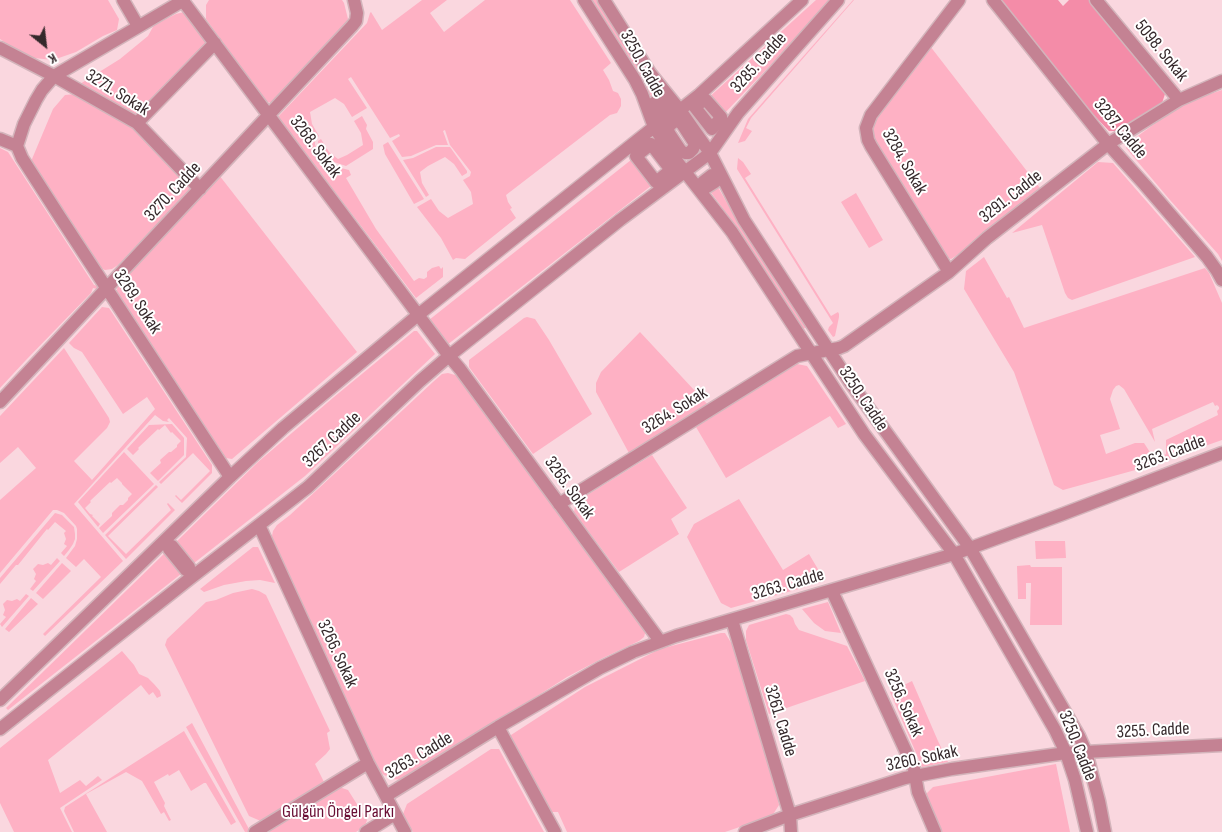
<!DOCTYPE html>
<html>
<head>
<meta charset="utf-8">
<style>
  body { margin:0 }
  #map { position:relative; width:1222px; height:832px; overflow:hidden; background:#fad7df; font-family:"Sofia Sans Condensed",sans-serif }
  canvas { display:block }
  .north { position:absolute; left:20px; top:20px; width:50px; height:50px; -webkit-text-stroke:4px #fff; paint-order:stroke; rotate:151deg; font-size:14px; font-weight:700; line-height:20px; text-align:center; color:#35282b }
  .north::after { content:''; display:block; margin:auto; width:18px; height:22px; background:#35282b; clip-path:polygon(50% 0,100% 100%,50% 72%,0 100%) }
</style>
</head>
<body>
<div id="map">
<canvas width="1222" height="832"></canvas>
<div class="north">K</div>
</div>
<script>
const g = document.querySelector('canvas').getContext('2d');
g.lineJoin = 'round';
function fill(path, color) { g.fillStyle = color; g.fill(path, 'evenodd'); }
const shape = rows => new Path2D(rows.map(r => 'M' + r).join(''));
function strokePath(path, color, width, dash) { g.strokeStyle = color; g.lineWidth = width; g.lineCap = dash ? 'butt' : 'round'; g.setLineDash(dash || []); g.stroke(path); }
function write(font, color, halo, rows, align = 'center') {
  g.font = font + ' "Sofia Sans Condensed",sans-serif'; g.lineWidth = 4; g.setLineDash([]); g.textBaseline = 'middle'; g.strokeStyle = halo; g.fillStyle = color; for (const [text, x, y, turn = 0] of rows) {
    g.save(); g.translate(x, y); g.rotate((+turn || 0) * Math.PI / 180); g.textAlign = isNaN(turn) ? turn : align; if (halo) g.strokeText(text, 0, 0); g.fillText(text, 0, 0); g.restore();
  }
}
fill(shape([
  [0,0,108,0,119,19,117,30,103,36,76,52,53,60,34,58,12,47,0,39],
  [209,0,342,0,344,3,348,19,336,37,273,103,266,102,206,19,206,5],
  [422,0,447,0,430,13,444,32,485,0,570,0,611,63,603,70,609,80,613,91,618,93,621,99,621,106,617,113,610,115,506,195,508,202,512,208,510,209,516,218,465,259,456,258,453,260,441,238,417,207,431,199,439,211,448,218,473,204,471,192,463,180,470,176,471,172,450,145,445,130,443,131,448,145,436,145,411,156,402,157,392,141,400,136,399,134,390,138,351,77,348,79,367,108,352,117,344,104,335,98,310,112,312,124,319,136,315,139,315,145,333,166,349,170,351,175,346,178,376,229,414,281,419,278,424,279,427,277,427,272,432,268,439,266,441,269,443,267,443,277,416,298,278,117,367,23,370,13,371,12,382,30],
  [592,0,597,0,653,88,661,99,654,103,644,80],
  [816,0,830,0,786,49,721,117,706,100],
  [853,0,854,0,751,118,746,128,752,131,745,141,738,143,748,119],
  [184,12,209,43,136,117,80,84,120,59,148,36,154,25,176,14],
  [930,46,1040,188,959,254,951,259,946,257,875,141,871,132,873,121],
  [1222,90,1222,261,1218,254,1170,200,1126,148,1131,141,1172,111,1187,102],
  [76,94,129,123,192,187,118,265,112,269,105,270,98,267,32,164,32,159,53,109,65,95],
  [362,116,367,125,366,129,373,142,373,149,346,166,334,162,318,143,318,141,321,139,329,152,338,159,347,155,363,145,361,133,354,121],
  [388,142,424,199,414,204,385,154,383,145],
  [436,147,450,147,467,171,467,173,462,176,454,164,445,157,428,166,420,172,422,183,429,195,426,197,403,160,413,158],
  [0,148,8,152,94,285,98,286,97,289,93,288,91,293,26,360,0,388],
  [636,156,656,182,447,345,429,320],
  [738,158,743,162,751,174,745,178,831,316,838,312,839,314,839,317,835,336,833,337,828,330,829,327,833,323,737,169],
  [1098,162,1113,163,1195,257,1072,300,1068,298,1065,293,1042,225,1012,233],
  [219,175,357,352,232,459,226,458,117,293,117,289,119,282],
  [715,182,738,222,807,327,803,329,735,225,707,187],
  [856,193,883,240,869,248,841,202],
  [984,257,1007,298,1009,297,1024,328,1205,268,1209,273,1222,303,1222,440,1165,460,1163,456,1166,454,1166,440,1218,415,1217,411,1219,409,1219,407,1217,405,1215,406,1213,402,1152,429,1155,442,1124,389,1119,385,1116,386,1113,390,1110,399,1120,429,1100,435,1106,454,1135,443,1144,443,1157,463,1139,469,1063,490,1054,485,1014,372,964,289,966,271],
  [102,307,109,308,212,465,212,473,182,503,175,496,176,495,181,500,210,471,193,453,161,484,159,482,186,457,187,438,169,418,167,420,169,422,163,421,155,415,74,504,123,561,45,636,43,634,101,577,84,559,76,567,66,558,75,546,77,539,77,529,76,526,64,513,57,510,53,510,0,573,0,500,36,468,18,447,0,463,0,416,64,348,109,418,110,422,107,428,74,461,92,480,155,409,147,397,123,414,82,352,74,348,69,343],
  [527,317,535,319,549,340,592,414,533,454,469,367,469,360,524,318],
  [414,331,417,331,435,354,305,476,189,567,172,546,258,462,334,397],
  [640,332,709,406,630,455,596,392,596,383,601,372],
  [797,364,807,366,846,424,838,428,830,416,726,478,696,427],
  [448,373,455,375,460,378,498,429,523,465,553,504,646,630,644,637,639,641,603,658,567,677,405,780,392,779,384,775,377,769,275,550,272,536,273,531,277,525,290,515,433,382,442,374],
  [172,424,184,438,184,455,158,481,150,473,161,463,160,460,169,452,171,452,177,447,177,445,181,441,172,432,171,433,165,425,159,430,158,429,138,448,139,449,133,455,127,449,149,425],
  [124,452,154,484,103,533,99,528,112,516,112,513,120,505,123,505,128,500,128,498,132,494,122,484,122,483,117,478,111,483,110,482,90,501,91,502,85,508,90,514,93,515,92,516,100,524,98,527,78,502],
  [652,455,687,508,671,519,679,534,619,572,574,512,576,502],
  [156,485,158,487,108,536,126,554,171,510,167,504,168,503,175,510,126,559,105,535],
  [739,499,783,570,809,554,825,581,795,590,731,608,721,603,687,537,694,524],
  [55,513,62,515,74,527,75,534,75,539,73,544,69,550,64,556,61,553,67,546,64,544,66,539,64,533,66,531,55,522,48,530,47,529,18,565,16,565,0,584,0,578],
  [1035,541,1065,541,1066,558,1036,559],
  [253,547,258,547,275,583,260,580,246,581,224,585,204,592,200,589],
  [169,549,186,570,8,710,6,708],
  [57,558,60,561,33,591,30,589,36,581,34,579,36,574,33,569,38,564,43,565,48,563,51,565],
  [62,563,71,571,43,599,36,593],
  [1030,565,1031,567,1062,567,1062,625,1030,625,1031,583,1026,583,1026,599,1018,599,1017,566],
  [252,589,259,591,266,595,330,731,327,733,330,749,326,754,315,764,325,784,263,822,249,816,165,645,167,639,206,602,216,600,233,593],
  [26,594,29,596,2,627,0,624,6,617,3,615,5,610,3,604,7,600,12,601,17,599,20,601],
  [31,598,38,604,9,632,5,629],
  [828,602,841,633,825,631,814,623,802,609],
  [786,614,790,615,793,618,795,624,799,630,847,646,865,681,769,714,746,640,746,631,749,625],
  [721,633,725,633,735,649,775,776,779,805,772,816,725,832,567,832,558,812,550,812,509,740,511,735,585,687,660,649],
  [122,651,134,665,139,674,148,678,154,684,160,691,161,696,157,698,153,692,149,695,141,685,48,760,60,793,80,780,86,786,98,776,102,780,60,808,72,832,14,832,0,803,0,748],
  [912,681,938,741,948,762,922,767,890,692],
  [192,723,250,831,248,832,245,832,186,727],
  [184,731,236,822,231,825,206,783,204,783,191,791,179,770,169,776,168,774,154,782,165,803,164,806,171,820,169,821,164,812,161,814,142,781,126,772,86,794,107,832,74,832,64,811,65,807],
  [491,749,499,749,544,832,413,832,403,814,407,804],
  [1056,764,1070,832,940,832,926,794,933,787],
  [339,787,348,790,367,820,365,826,356,832,268,832]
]), '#feb1c4');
fill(shape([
  [1000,0,1058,0,1063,6,1069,0,1091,0,1159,81,1165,94,1161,106,1116,131,1109,131,1069,89]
]), '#f48ca8');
const minor = shape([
  [123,0,138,26],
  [584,0,635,80,642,94,654,127,675,159,732,232,864,434,954,554,1055,730,1066,753,1075,780,1087,832],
  [604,0,650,73,680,110,710,153,744,220,849,381,970,548,1079,736,1086,752,1099,801,1105,832],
  [993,0,1108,144,1145,185,1207,257,1217,271,1222,280],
  [1096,0,1179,100],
  [183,1,449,356,460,369,660,641],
  [0,48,54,76,137,123,200,189],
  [661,99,667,105,657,112,654,103,661,99],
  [706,100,721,117,712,129,694,106,706,100],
  [678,121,682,124,695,144,693,149,689,153,685,153,681,151,669,133,668,128,670,125,674,122,678,121],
  [137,123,215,43],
  [0,139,17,146],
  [651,144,671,170,656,182,636,156,651,144],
  [17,146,22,158,60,217,230,477],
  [17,146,24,124,36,100,42,90,54,76,184,0],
  [712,175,715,182,707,187,703,182,712,175],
  [949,272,871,146,868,140,866,128,871,115,959,0],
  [0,402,352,26,356,21,357,13,354,0],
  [559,504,797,356,839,348,844,346,949,272,987,238,1108,144,1179,100,1222,81],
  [259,525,368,763,405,832],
  [172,546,189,567,186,570,169,549,172,546],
  [832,591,914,769,918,792,935,832],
  [732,620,790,815,791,832],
  [0,700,230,477,283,428,418,315,654,127,680,110,699,95,802,0],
  [498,727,555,832],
  [0,729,188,580,290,501,308,487,420,381,449,356,620,220,710,153,738,113,838,0],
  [386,796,498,727,600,668,633,652,676,636,954,554,1063,514,1222,453],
  [255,832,368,763],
  [366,832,395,814],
  [745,832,790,815,905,778,952,769,1066,753,1222,745]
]);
strokePath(minor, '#d3b4bb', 15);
strokePath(minor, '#c48293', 12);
write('18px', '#35282b', '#fff', [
  ["5098. Sokak",1161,51,51],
  ["3285. Cadde",759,63,-48],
  ["3250. Cadde",642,64,61],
  ["3271. Sokak",117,93,32],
  ["3287. Cadde",1120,129,50],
  ["3268. Sokak",315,147,53],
  ["3284. Sokak",904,162,60],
  ["3270. Cadde",173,192,-47],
  ["3291. Cadde",1011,197,-38],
  ["3269. Sokak",137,302,57],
  ["3250. Cadde",863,399,56],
  ["3264. Sokak",675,411,-32],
  ["3267. Cadde",332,440,-43],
  ["3263. Cadde",1170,454,-21],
  ["3265. Sokak",569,488,54],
  ["3263. Cadde",788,585,-16],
  ["3266. Sokak",337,654,65],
  ["3256. Sokak",903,703,66],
  ["3261. Cadde",780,721,73],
  ["3255. Cadde",1153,731,-3],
  ["3250. Cadde",1077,746,68],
  ["3263. Cadde",419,756,-31],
  ["3260. Sokak",922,759,-12]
]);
write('18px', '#690d33', '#fff', [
  ["Gülgün Öngel Parkı",338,812]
]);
</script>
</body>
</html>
